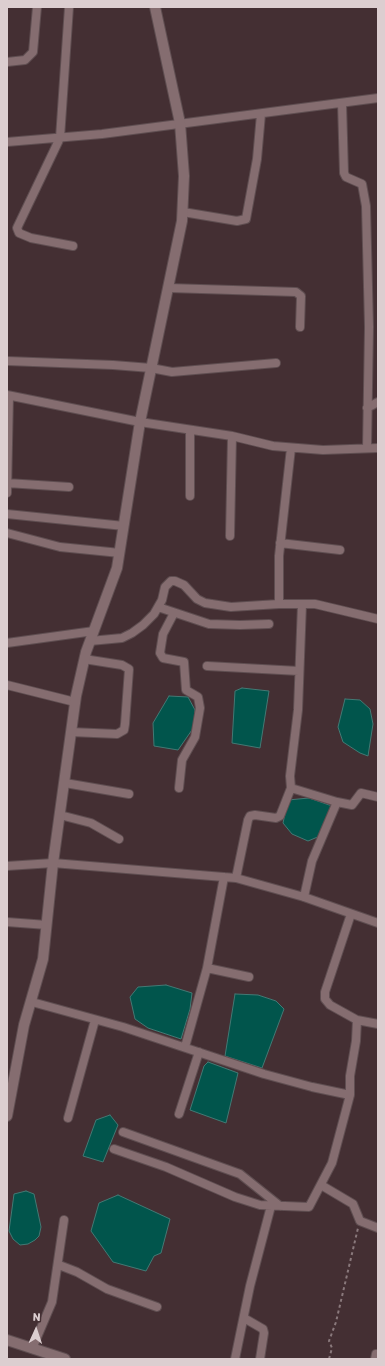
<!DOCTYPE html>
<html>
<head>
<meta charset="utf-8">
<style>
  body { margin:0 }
  #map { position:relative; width:385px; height:1366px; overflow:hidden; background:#442f33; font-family:Rubik,sans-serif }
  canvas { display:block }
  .frame { position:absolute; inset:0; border:8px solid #dcced0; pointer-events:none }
  .north { position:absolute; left:16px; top:1310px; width:40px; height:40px; -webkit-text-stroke:3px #442f33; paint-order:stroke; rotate:3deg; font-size:11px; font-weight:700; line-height:16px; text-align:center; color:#dcced0 }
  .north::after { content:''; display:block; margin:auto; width:14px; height:18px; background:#dcced0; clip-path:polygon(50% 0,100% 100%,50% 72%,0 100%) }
</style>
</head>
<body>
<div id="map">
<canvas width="385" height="1366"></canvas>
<div class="frame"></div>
<div class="north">N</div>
</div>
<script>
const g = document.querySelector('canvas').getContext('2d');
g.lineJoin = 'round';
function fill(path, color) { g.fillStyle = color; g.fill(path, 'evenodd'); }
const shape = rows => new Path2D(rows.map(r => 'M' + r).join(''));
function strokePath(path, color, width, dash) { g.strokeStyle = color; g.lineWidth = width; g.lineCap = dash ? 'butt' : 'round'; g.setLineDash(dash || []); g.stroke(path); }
const water = shape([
  [242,688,269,691,260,748,232,743,235,691,242,688],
  [169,696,188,697,195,710,194,727,178,750,154,746,153,723,169,696],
  [345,699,360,700,370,709,373,724,368,756,360,753,343,742,338,727,345,699],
  [309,798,332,806,320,836,308,841,292,834,283,823,288,800,309,798],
  [166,985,192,993,190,1009,181,1039,148,1028,135,1019,130,997,138,987,166,985],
  [235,994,258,995,276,1001,284,1009,262,1068,225,1056,235,994],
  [208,1062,238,1073,226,1123,190,1110,204,1066,208,1062],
  [110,1115,118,1125,103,1162,83,1156,96,1120,110,1115],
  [26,1191,34,1194,41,1227,39,1236,35,1240,28,1244,20,1245,13,1239,9,1231,14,1194,26,1191],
  [118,1195,170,1219,161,1253,154,1256,146,1271,113,1262,91,1231,99,1203,118,1195]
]);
fill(water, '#01554c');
strokePath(water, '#437974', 1);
const street = shape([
  [69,7,60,138,17,228,19,233,31,238,73,246],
  [7,62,25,60,33,52,37,7],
  [342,103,344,173,346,177,362,184,366,206,369,327,367,448],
  [7,142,102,134,378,98],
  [183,212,237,221,246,219,257,159,261,114],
  [169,288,296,292,301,296,300,327],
  [7,361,113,365,151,368,172,372,276,363],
  [7,395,140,422,232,436,273,446,323,450,378,448],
  [367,408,378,402],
  [7,483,69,487],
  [7,493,9,396],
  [190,496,190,430],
  [7,514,124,526],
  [7,533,60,547,120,553],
  [230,536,232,436],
  [280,543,340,550],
  [279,604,279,556,291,448],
  [302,604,298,710,290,776,291,788,337,802],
  [158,607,209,624,240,625,269,624],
  [174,613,163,634,160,653,163,658,184,662,186,690,198,697,200,708,195,737,182,760,179,788],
  [90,641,122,638,132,633,143,625,154,614,162,600,165,587,171,581,175,581,184,585,197,599,205,603,231,607,279,604,315,604,378,619],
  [7,643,94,631],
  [207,666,299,671],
  [7,685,75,702],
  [71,732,117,734,124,730,125,724,129,669,122,665,84,659],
  [65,783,129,794],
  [60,815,91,823,119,839],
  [7,866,53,863,236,878,304,897,378,923],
  [236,878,248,820,250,816,255,815,276,818,280,816,291,788],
  [304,897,312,861,337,802,352,805,361,793,378,797],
  [7,922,47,925],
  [207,968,224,877],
  [32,1002,123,1027,264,1074,312,1087,350,1095,332,1163,309,1207,260,1205,235,1197,166,1167,114,1149],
  [357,1020,378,1024],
  [185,1047,207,968,249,977],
  [350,1095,350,1076,356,1041,357,1020,330,1005,325,999,325,992,351,914],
  [179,1114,199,1052],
  [68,1118,95,1020],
  [123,1132,240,1174,280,1206],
  [321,1185,353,1204,360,1221,378,1228],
  [59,1265,77,1272,107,1289,157,1307],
  [244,1318,263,1329,264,1333,260,1359],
  [32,1349,52,1302,64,1220],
  [235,1359,250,1286,271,1206],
  [375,1359,376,1354]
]);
const secondary = shape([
  [7,1116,24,1025,43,959,53,863,76,696,86,652,117,568,140,422,182,221,184,176,180,123,155,7],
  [7,1340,65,1359]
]);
strokePath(street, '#5f4e51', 10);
strokePath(secondary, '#5f4e51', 12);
strokePath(shape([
  [329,1359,332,1348,329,1341,336,1322,358,1228]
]), '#8a797c', 2, [3, 3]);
strokePath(street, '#856d70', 8);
strokePath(secondary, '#856d70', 10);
</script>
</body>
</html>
